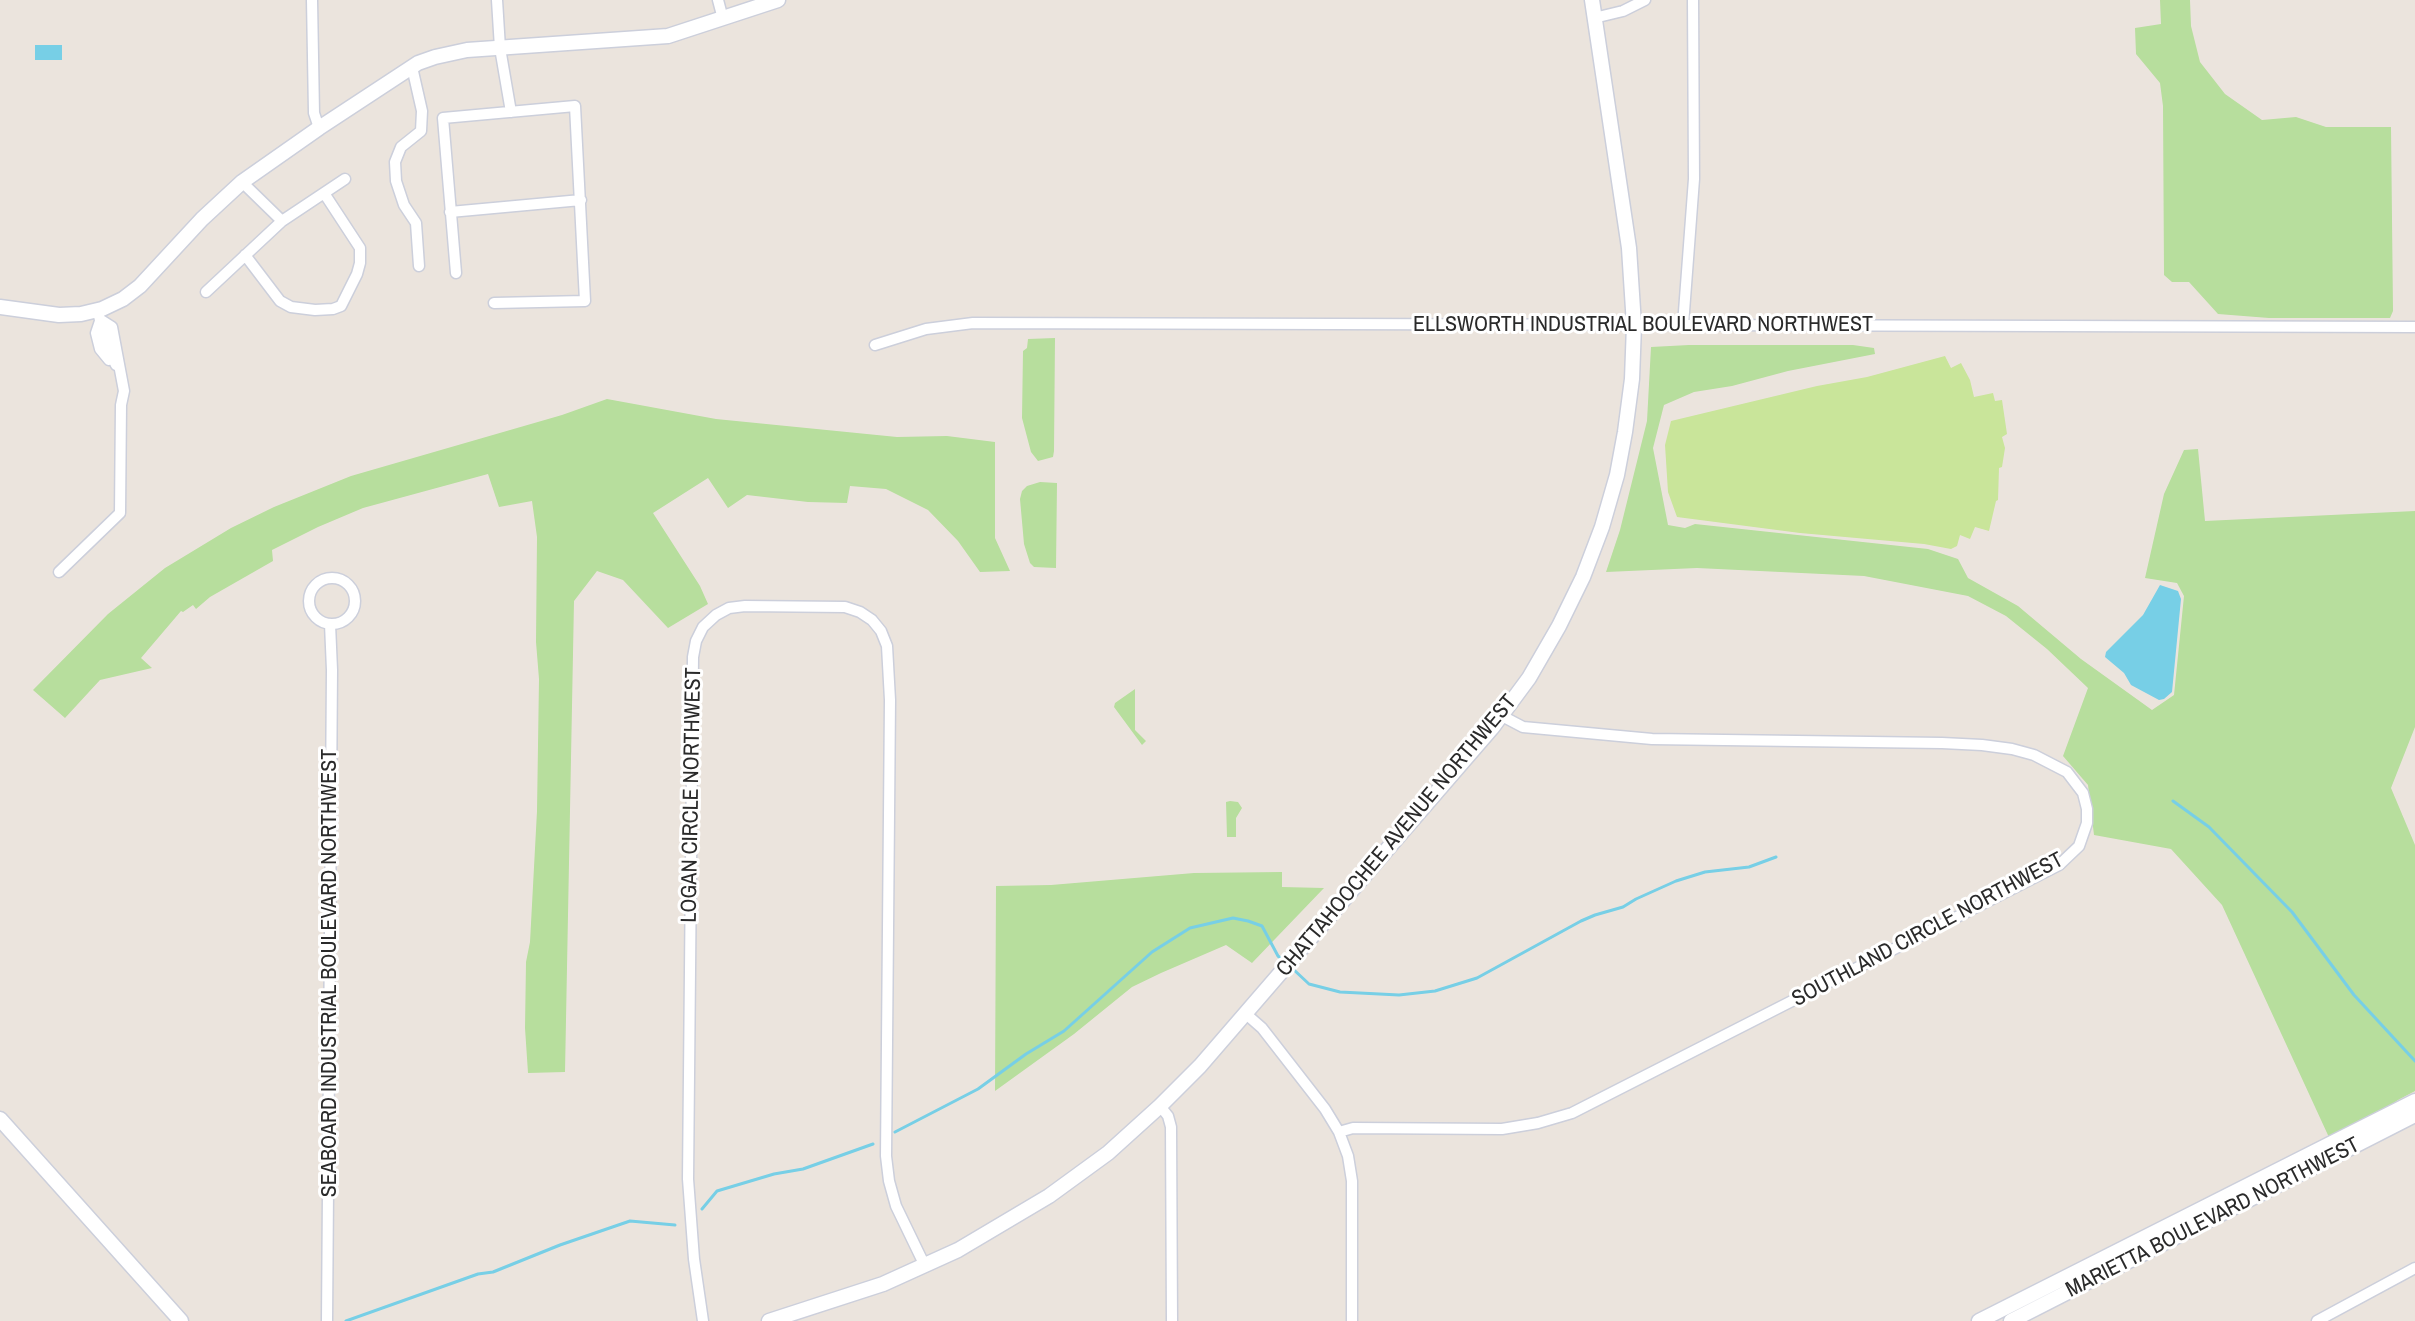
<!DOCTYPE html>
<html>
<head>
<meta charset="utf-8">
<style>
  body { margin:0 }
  canvas { display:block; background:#ebe4dd }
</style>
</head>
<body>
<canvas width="2415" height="1321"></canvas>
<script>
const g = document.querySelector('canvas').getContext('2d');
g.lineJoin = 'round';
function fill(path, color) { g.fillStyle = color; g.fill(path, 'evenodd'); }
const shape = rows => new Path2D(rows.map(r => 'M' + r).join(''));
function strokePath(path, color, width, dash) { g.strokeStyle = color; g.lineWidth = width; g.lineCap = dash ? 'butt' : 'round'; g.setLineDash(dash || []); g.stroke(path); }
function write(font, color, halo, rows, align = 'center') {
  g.font = font + ' "Archivo Narrow",sans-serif'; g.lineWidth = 6; g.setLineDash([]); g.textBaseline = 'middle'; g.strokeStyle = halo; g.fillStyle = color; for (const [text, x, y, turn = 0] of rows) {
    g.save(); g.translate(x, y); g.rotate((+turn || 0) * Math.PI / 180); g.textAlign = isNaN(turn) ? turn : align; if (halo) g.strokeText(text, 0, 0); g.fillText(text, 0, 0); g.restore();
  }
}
fill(shape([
  [2160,0,2190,0,2191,26,2200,62,2225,94,2262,120,2296,117,2326,127,2391,127,2393,311,2390,318,2269,318,2218,314,2189,282,2172,282,2164,275,2163,106,2160,83,2136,54,2135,28,2161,24],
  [1055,338,1054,451,1053,457,1038,461,1031,452,1022,418,1023,351,1027,348,1028,339],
  [1689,345,1853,345,1874,348,1875,354,1788,371,1732,386,1694,392,1664,405,1653,448,1668,525,1685,528,1695,524,1928,549,1958,559,1968,578,2018,606,2081,659,2152,710,2174,695,2184,596,2177,583,2145,578,2164,494,2184,450,2198,449,2205,521,2415,511,2415,727,2391,788,2415,845,2415,1091,2398,1100,2333,1146,2222,905,2171,849,2094,835,2088,785,2063,756,2088,688,2047,649,2006,616,1968,596,1864,576,1697,568,1606,572,1620,530,1647,421,1651,347],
  [607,399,716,419,897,437,947,436,995,442,995,538,1010,571,980,572,958,541,928,510,886,489,850,486,847,503,808,502,747,495,728,508,708,478,653,513,700,586,708,604,668,628,623,580,597,571,574,601,565,1072,528,1073,525,1028,526,962,530,942,537,811,539,679,536,642,537,537,532,501,499,507,488,474,363,508,318,527,272,550,273,561,210,597,196,609,193,605,183,612,181,611,141,658,152,668,100,680,65,718,33,690,108,614,165,568,231,528,274,507,351,476,562,415],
  [1040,482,1057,483,1056,568,1034,567,1030,563,1024,544,1020,499,1022,491,1027,486],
  [1135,689,1135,730,1146,741,1142,745,1114,707,1115,703],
  [1230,801,1238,802,1242,808,1236,818,1236,837,1227,837,1226,802],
  [1282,872,1282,887,1324,888,1252,963,1226,945,1161,973,1132,987,1074,1034,995,1091,996,886,1051,885,1194,873]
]), '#b7de9d');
fill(shape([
  [1945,356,1951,368,1961,363,1970,380,1974,397,1993,393,1995,401,2002,400,2007,434,2002,437,2005,448,2002,467,1999,468,1998,500,1996,501,1989,531,1975,527,1970,539,1960,535,1957,546,1951,549,1924,544,1800,533,1677,517,1668,492,1665,445,1671,421,1817,386,1867,377]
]), '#c9e59a');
fill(shape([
  [35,45,62,45,62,60,35,60],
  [2160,585,2178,591,2181,599,2172,692,2164,699,2159,700,2131,685,2124,673,2105,657,2106,652,2143,615]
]), '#77cfe6');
strokePath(shape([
  [2173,801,2209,827,2292,912,2354,995,2415,1061],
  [1293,969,1309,984,1340,992,1399,995,1435,991,1477,978,1581,921,1595,915,1623,907,1636,899,1676,881,1705,872,1749,867,1776,857],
  [895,1132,978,1089,1026,1054,1064,1031,1152,952,1190,928,1233,918,1248,921,1262,926,1278,956,1284,961],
  [702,1209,717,1191,774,1174,803,1169,873,1144],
  [346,1321,478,1274,493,1272,560,1245,630,1221,675,1225]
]), '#77cfe6', 3);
const street = shape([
  [312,0,314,113,319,128],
  [497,0,500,48,511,112],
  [718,0,723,19],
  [1594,18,1623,11,1645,0],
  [412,67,422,111,421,131,401,147,395,162,396,181,404,205,416,223,419,266],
  [242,182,282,221],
  [450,212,581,200],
  [245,255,280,301,291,307,315,310,333,309,341,306,357,274,360,263,360,248,324,193],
  [456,273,443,118,575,106,585,301,494,303],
  [206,292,282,221,345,179],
  [99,316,107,347,116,365],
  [100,321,96,333,100,349,109,360],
  [1683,325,1694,179,1693,0],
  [875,345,926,329,973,323,2415,327],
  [59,572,120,513,121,405,124,391,112,327,101,320],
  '309 601a23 23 0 1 1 46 0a23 23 0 1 1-46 0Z',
  [1246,1014,1262,1028,1325,1109,1339,1132,1348,1156,1352,1181,1352,1321],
  [1160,1106,1168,1116,1171,1127,1172,1321],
  [1339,1132,1353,1128,1502,1129,1538,1123,1572,1113,2059,865,2079,846,2087,823,2087,809,2083,793,2067,772,2034,755,2012,749,1982,745,1942,743,1652,739,1523,727,1502,716],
  [327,1321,332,670,330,624],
  [703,1321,694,1259,688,1179,693,657,696,641,703,627,716,615,729,608,745,606,845,607,860,612,872,620,881,631,887,646,890,700,886,1156,889,1181,896,1206,925,1266],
  [2317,1321,2415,1268]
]);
const secondary = shape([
  [0,307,59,315,81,314,102,309,123,299,140,286,202,219,242,182,319,128,418,63,435,57,467,50,668,36,778,0],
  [0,1119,181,1321],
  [769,1321,883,1284,958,1250,1049,1196,1108,1153,1160,1106,1200,1066,1492,728,1529,678,1559,626,1583,577,1602,527,1617,475,1625,432,1632,379,1634,325,1629,248,1592,0],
  [1979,1321,2415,1101],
  [2011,1321,2415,1115]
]);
strokePath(street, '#cccfdb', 13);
strokePath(secondary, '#cccfdb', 17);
strokePath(street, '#fff', 10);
strokePath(secondary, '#fff', 14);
write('22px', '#2a2a2a', '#fff', [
  ["ELLSWORTH INDUSTRIAL BOULEVARD NORTHWEST",1643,325],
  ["LOGAN CIRCLE NORTHWEST",692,795,-89],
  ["CHATTAHOOCHEE AVENUE NORTHWEST",1397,836,-50],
  ["SOUTHLAND CIRCLE NORTHWEST",1928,930,-28],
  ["SEABOARD INDUSTRIAL BOULEVARD NORTHWEST",330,973,-90],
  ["MARIETTA BOULEVARD NORTHWEST",2213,1218,-27]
]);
</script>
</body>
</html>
